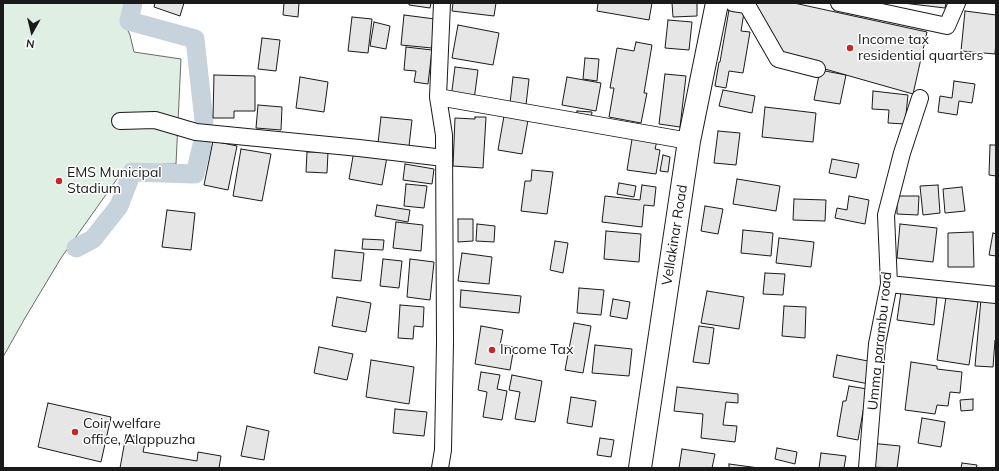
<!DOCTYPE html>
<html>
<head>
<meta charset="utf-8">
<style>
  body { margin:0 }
  #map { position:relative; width:999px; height:471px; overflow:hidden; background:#fff; font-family:Mulish,sans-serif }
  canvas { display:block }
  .frame { position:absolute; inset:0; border:4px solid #1a1a1a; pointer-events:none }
  .north { position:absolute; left:12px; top:12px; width:40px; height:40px; -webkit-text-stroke:3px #fff; paint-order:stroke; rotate:188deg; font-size:11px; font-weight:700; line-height:16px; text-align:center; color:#1a1a1a }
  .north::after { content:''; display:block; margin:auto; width:14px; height:18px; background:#1a1a1a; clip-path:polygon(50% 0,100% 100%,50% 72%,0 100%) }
</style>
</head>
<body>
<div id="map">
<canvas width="999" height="471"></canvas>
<div class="frame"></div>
<div class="north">N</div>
</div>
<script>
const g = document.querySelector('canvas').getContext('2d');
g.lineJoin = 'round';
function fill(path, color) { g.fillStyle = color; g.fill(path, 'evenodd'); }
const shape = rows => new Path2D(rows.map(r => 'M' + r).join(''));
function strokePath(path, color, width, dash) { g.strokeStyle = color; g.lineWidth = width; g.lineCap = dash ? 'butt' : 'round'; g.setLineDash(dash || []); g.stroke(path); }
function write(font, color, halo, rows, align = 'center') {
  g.font = font + ' Mulish,sans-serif'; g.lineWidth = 3; g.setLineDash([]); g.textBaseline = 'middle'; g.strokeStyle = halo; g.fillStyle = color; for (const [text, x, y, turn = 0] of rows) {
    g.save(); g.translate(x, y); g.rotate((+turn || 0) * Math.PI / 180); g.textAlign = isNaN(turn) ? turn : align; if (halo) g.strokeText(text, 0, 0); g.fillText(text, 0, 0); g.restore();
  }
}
const green = shape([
  [3,3,125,3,122,18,130,35,134,52,181,59,176,164,127,165,61,258,25,318,3,357,3,3]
]);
fill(green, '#e0efe3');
strokePath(green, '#6a6a6a', 1);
strokePath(shape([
  [133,3,129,21,195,39,204,121],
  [76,248,93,239,119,206,132,172,195,174,202,145]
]), '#c6d2dc', 19);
const building = shape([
  [155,3,184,3,180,16,154,7,155,3],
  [284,3,299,3,298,17,283,15,284,3],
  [409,3,431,3,430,8,409,5,409,3],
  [453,3,496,3,494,16,452,11,453,3],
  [598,3,652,3,649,20,597,11,598,3],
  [672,3,697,3,697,16,673,17,672,3],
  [749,3,794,3,927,32,913,94,779,56,749,3],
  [903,3,946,3,945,8,903,3],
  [730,4,745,6,741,31,750,32,743,73,729,71,726,88,715,86,719,62,720,62,730,4],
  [965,11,996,15,996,41,995,54,961,51,965,11],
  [404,15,435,19,432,48,401,45,404,15],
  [352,17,372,19,368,53,348,51,352,17],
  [668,20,692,22,689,50,665,48,668,20],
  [374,22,390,26,386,49,370,46,374,22],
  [458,25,499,33,493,65,452,58,458,25],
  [262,38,280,40,276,71,258,69,262,38],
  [636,42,652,45,644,93,647,93,641,123,609,117,614,88,610,88,617,48,634,51,636,42],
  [406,47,432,50,428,84,414,82,416,71,404,70,406,47],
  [585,58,599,59,597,81,583,79,585,58],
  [455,67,478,70,474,100,451,98,455,67],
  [820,70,846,75,840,104,814,100,820,70],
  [665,74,686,76,680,127,659,124,665,74],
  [214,75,255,76,255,111,234,111,234,118,213,118,214,75],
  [300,77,328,82,324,112,296,108,300,77],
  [513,77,529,79,526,105,510,103,513,77],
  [567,77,601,83,596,111,562,105,567,77],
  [954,81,975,84,972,103,959,101,957,115,938,112,940,96,952,98,954,81],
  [723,90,755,96,752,113,719,106,723,90],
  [873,91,908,95,905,124,888,123,889,110,872,109,873,91],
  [258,105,282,107,281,130,256,128,258,105],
  [765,107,816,113,813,142,762,137,765,107],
  [577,111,592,112,591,119,577,118,577,111],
  [504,116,528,120,522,154,498,150,504,116],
  [381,117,412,120,409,146,378,143,381,117],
  [475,117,486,117,483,168,453,166,455,118,475,119,475,117],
  [718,131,740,133,736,165,714,163,718,131],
  [633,133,658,137,655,149,660,150,656,174,627,170,633,133],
  [213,141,237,146,228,190,204,185,213,141],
  [990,145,996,145,996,176,989,175,990,145],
  [241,149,271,154,262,201,233,196,241,149],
  [354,151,387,157,382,185,349,179,354,151],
  [307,152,328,152,327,173,306,172,307,152],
  [663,155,670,157,668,172,660,171,663,155],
  [832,159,859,164,856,178,829,173,832,159],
  [405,164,434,169,432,184,403,180,405,164],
  [532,170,553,172,547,214,521,211,525,181,531,181,532,170],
  [737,179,780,186,776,211,733,204,737,179],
  [619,183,636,186,634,197,617,194,619,183],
  [406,184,427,186,424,208,404,206,406,184],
  [642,185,656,187,654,206,644,205,642,227,602,222,605,196,640,200,642,185],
  [938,185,940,213,923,215,920,186,938,185],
  [962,187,965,211,945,213,943,189,962,187],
  [849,196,869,200,865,224,835,218,837,208,847,210,849,196],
  [897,196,919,196,918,215,897,214,897,196],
  [794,199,826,200,825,221,793,220,794,199],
  [377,205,410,210,408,222,375,216,377,205],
  [705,206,723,209,718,234,701,231,705,206],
  [167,210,195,213,191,250,162,247,167,210],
  [458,219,473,219,473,241,458,242,458,219],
  [396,222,423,225,421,251,393,248,396,222],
  [477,224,495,226,494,242,476,241,477,224],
  [900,224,937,228,933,262,897,258,900,224],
  [743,230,773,233,771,256,741,253,743,230],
  [606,231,641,234,639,262,604,259,606,231],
  [973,232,974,267,948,267,948,233,973,232],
  [993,233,996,234,996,256,989,255,993,233],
  [779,238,814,242,811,267,776,263,779,238],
  [363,239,384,240,383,250,362,249,363,239],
  [555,241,568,243,563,273,550,270,555,241],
  [335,250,364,253,361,281,332,278,335,250],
  [462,253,492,257,489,284,458,281,462,253],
  [383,259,402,261,399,288,380,286,383,259],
  [410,259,434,262,430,300,407,297,410,259],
  [765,273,785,274,783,295,763,294,765,273],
  [579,288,604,290,601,315,577,313,579,288],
  [461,290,521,296,519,313,460,307,461,290],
  [707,291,744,297,739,329,701,323,707,291],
  [901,292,937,297,934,325,897,320,901,292],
  [337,297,371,303,366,332,332,326,337,297],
  [946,297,978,302,969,365,937,360,946,297],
  [613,299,630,302,627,319,610,316,613,299],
  [981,299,996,300,996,340,995,340,993,367,975,366,981,299],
  [400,305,424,307,423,327,414,326,413,339,398,338,400,305],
  [784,306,806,307,805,338,782,336,784,306],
  [574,323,591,326,583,373,565,370,574,323],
  [481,326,503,330,500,345,514,347,510,370,475,364,481,326],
  [699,326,714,328,709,364,693,362,699,326],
  [595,345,632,349,629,376,592,373,595,345],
  [319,347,353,354,347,380,314,373,319,347],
  [837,355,873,362,869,384,833,377,837,355],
  [371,360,414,367,409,404,366,397,371,360],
  [911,362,937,366,937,369,962,372,960,393,950,392,948,406,937,405,935,414,905,410,911,362],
  [481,372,500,375,497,389,507,391,502,420,483,417,487,392,478,390,481,372],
  [512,375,542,381,535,422,515,419,520,392,509,390,512,375],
  [849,386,867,389,858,440,837,436,843,401,846,401,849,386],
  [677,387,738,394,738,403,726,402,723,425,737,426,735,442,701,438,703,414,674,411,677,387],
  [571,397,596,401,592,427,567,423,571,397],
  [973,399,973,410,961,411,960,400,973,399],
  [48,403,111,417,101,462,38,447,48,403],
  [395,409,427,412,424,436,393,433,395,409],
  [922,418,945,422,941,447,918,443,922,418],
  [247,426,269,431,264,460,241,456,247,426],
  [126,435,146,438,143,452,197,461,198,452,221,456,219,468,120,468,126,435],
  [600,438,614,440,611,457,597,455,600,438],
  [870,443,900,446,897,468,868,467,870,443],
  [777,448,797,452,795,464,775,459,777,448],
  [682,449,715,454,712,468,679,468,682,449],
  [821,453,846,456,844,468,819,468,821,453],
  [962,463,977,465,976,468,961,468,962,463],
  [729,464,759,468,729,468,729,464]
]);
fill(building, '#e6e6e6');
strokePath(building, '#1a1a1a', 1);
const minor = shape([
  [733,3,747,5,778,59,817,69],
  [839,3,947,26,957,3],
  [438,97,689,141],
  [120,121,155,120,196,132,359,148,444,158],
  [889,284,996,295],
  [440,468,443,450,445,342,444,135,438,97,442,3],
  [867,468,877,344,889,284,886,215,902,153,920,98]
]);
const secondary = shape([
  [640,468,689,141,717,3]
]);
strokePath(minor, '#1a1a1a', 18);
strokePath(secondary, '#1a1a1a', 24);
strokePath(minor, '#fff', 16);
strokePath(secondary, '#fff', 22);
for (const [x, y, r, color] of [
  [850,48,4,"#c62828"],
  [59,181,4,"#c62828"],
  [492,350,4,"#c62828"],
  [75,432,4,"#c62828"]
]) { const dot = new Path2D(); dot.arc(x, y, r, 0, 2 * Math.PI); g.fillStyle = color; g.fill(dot); strokePath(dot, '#fff', 1.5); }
write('14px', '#1a1a1a', '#fff', [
  ["Income tax",858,40],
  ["residential quarters",858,56],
  ["EMS Municipal",67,173],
  ["Stadium",67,189],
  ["Income Tax",500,350],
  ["Coir welfare",83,424],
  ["office, Alappuzha",83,440]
], 'left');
write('14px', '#1a1a1a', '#fff', [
  ["Vellakinar Road",675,235,-81],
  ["Umma parambu road",880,341,-84]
]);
</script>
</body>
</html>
